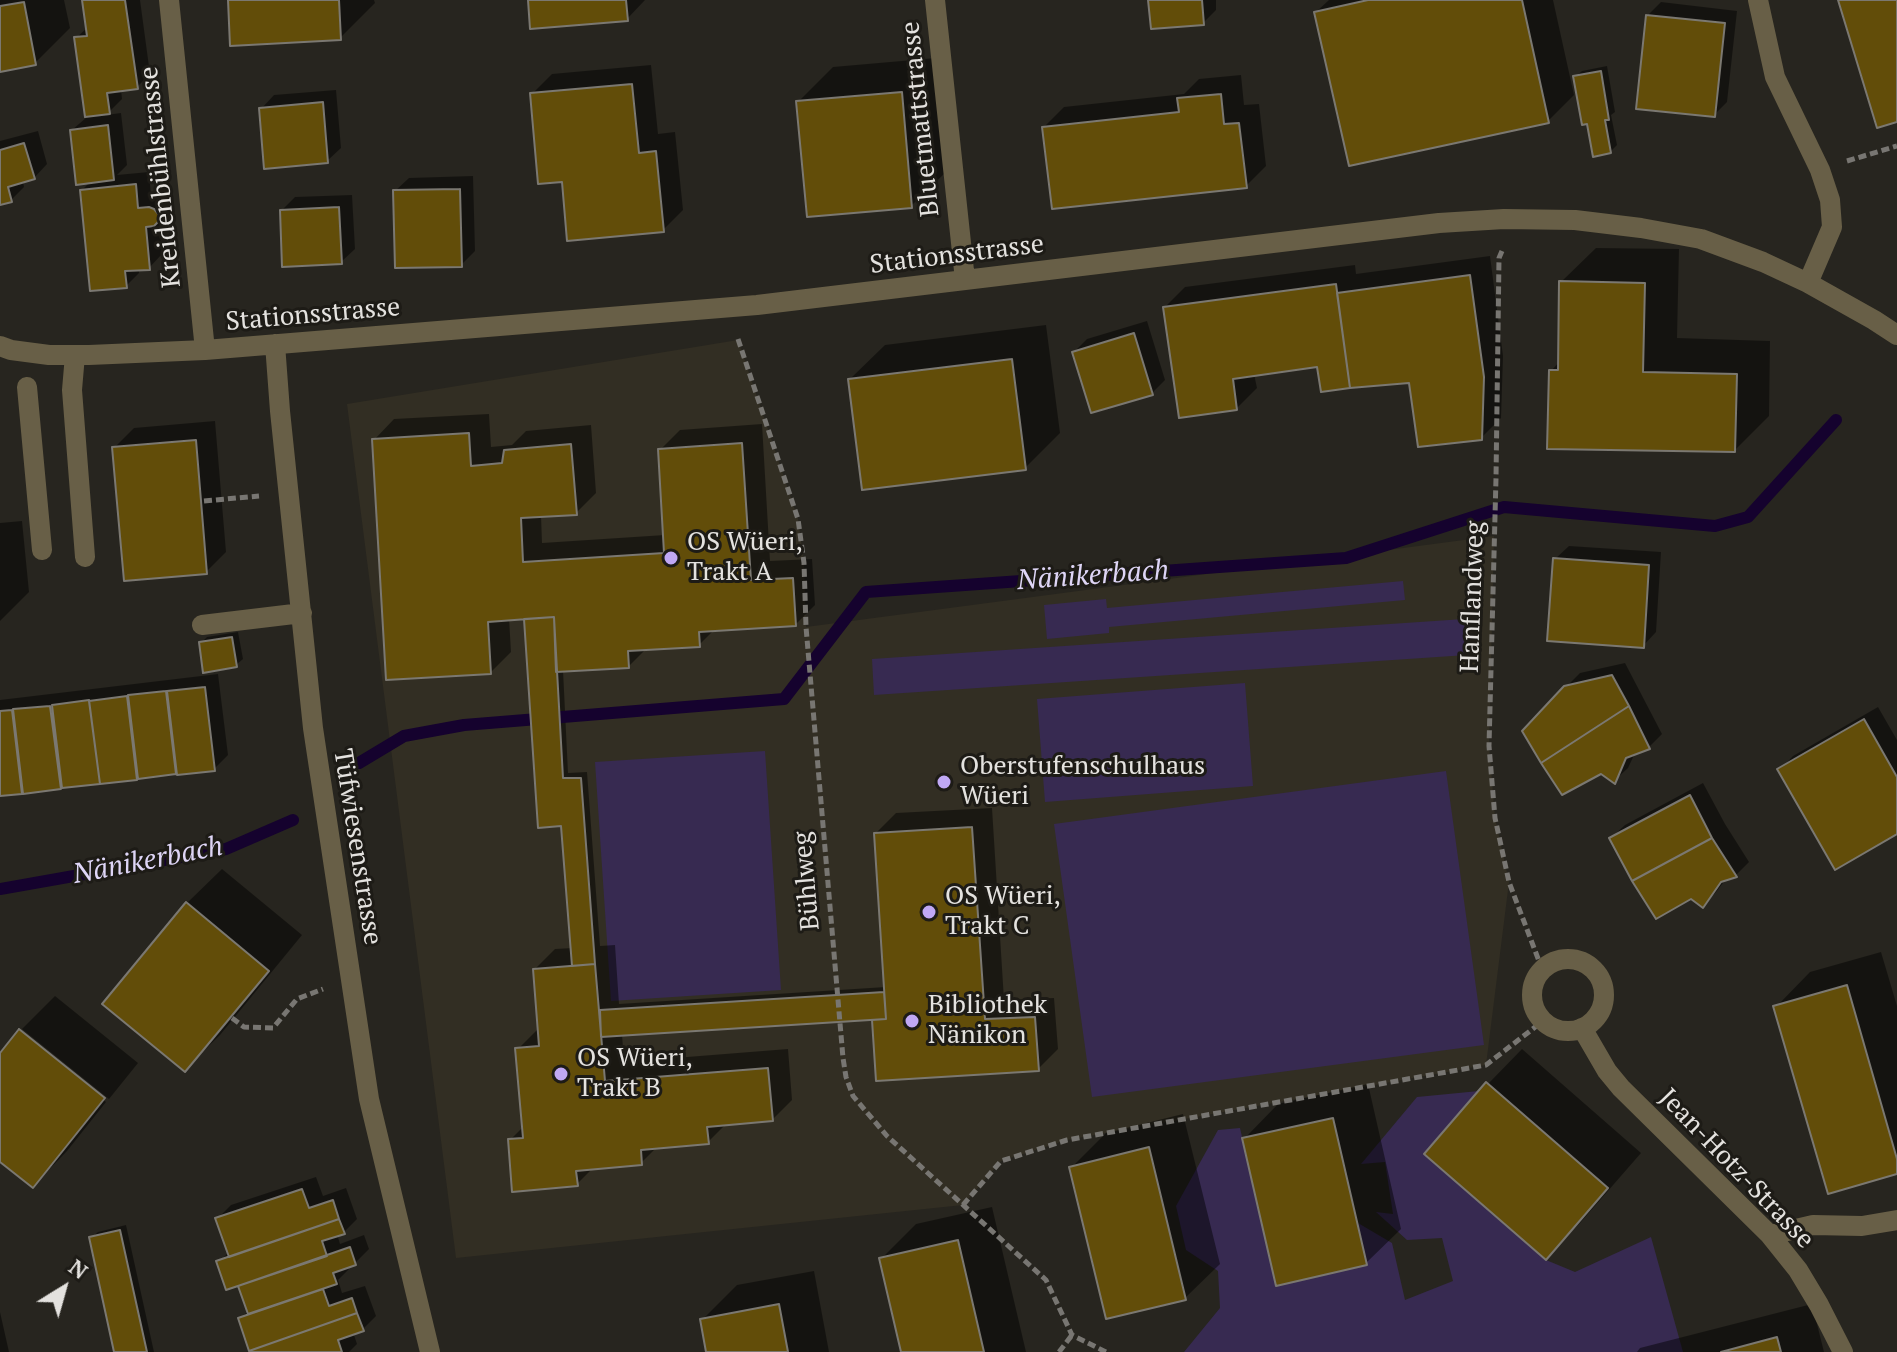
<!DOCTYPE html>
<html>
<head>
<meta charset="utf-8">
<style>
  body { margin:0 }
  #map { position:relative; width:1897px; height:1352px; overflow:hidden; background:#27251f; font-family:"PT Serif",serif }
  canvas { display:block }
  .north { position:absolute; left:24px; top:1248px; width:80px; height:80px; -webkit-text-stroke:6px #1d1b16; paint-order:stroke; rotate:37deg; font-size:22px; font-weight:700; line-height:32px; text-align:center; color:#e4e2df }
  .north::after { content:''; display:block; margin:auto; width:28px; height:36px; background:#e4e2df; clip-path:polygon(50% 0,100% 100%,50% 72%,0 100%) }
</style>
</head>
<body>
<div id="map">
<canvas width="1897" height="1352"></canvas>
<div class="north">N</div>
</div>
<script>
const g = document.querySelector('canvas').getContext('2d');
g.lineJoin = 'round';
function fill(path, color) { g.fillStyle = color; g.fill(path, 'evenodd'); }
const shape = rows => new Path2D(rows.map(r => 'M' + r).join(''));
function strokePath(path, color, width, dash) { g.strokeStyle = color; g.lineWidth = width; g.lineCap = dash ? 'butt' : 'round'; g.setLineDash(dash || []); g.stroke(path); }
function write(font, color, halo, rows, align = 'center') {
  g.font = font + ' "PT Serif",serif'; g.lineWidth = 6; g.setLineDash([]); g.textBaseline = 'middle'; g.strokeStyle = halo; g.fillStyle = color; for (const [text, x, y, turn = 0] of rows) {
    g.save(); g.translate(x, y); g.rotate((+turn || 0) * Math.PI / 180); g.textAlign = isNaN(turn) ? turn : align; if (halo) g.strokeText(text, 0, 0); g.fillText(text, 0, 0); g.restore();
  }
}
fill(shape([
  [738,340,798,519,804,563,806,627,1494,536,1489,746,1495,818,1509,882,1486,1065,1067,1140,1001,1161,963,1205,456,1258,347,404]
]), '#322e23');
fill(shape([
  [1403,581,1405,600,1109,627,1109,633,1047,639,1044,605,1106,599,1107,608],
  [1464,619,1467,655,874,695,872,659],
  [1245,683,1253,786,1045,802,1037,699],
  [765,751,781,990,611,1001,595,762],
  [1446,771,1484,1045,1092,1097,1054,824],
  [1479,1091,1424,1154,1546,1260,1575,1272,1651,1237,1683,1352,1184,1352,1220,1308,1218,1271,1186,1250,1176,1206,1218,1130,1240,1128,1276,1286,1367,1265,1358,1223,1392,1243,1405,1300,1453,1281,1442,1238,1407,1240,1376,1212,1393,1214,1385,1162,1361,1164,1417,1097]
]), '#372a51');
fill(shape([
  [0,0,64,0,70,28,35,63,0,70],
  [84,0,140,0,150,74,137,87,121,89,122,99,106,115,121,113,127,165,117,175,149,172,151,196,164,194,168,196,172,202,171,207,159,219,162,254,149,268,139,268,139,273,126,286,82,190,91,181,72,130,87,117,76,38,88,27],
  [230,0,374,0,375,3,340,38],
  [530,0,645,0,627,19],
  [1150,0,1216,0,1216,10,1203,23],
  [1329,0,1553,0,1574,95,1548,121,1316,12],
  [1661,2,1737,11,1727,102,1714,115,1647,16],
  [936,58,946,172,911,206,798,102,833,67],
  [651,65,658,134,675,132,683,210,663,230,564,180,532,94,552,74],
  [1607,66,1615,112,1611,115,1617,145,1610,152,1575,77,1582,71],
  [1241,75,1244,105,1259,104,1266,166,1246,186,1044,127,1064,107,1184,94,1199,79],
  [336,90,341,148,327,161,261,109,274,95],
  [38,131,47,164,34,178,23,181,24,187,11,200,0,203,0,141],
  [473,176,475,251,461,265,395,191,409,178],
  [352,195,355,249,341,262,282,210,295,197],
  [1596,248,1679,249,1677,338,1770,341,1769,416,1735,450,1551,371,1560,361,1561,282],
  [1490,256,1503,356,1501,418,1481,438,1411,380,1319,365,1254,374,1257,388,1237,408,1165,307,1185,287,1355,265,1356,274],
  [1147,321,1165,380,1152,393,1074,352,1087,339],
  [1046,325,1060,433,1025,468,850,379,885,345],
  [489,414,491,447,512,445,526,431,591,425,596,493,576,513,541,515,542,543,665,535,660,450,680,430,762,424,770,561,812,559,815,605,795,625,715,629,699,645,647,648,628,667,563,670,568,773,587,772,600,946,615,945,619,1004,886,987,876,833,896,813,992,808,1004,1000,1054,998,1058,1049,1038,1069,874,1021,877,1018,622,1034,624,1062,788,1049,792,1100,772,1120,727,1123,708,1142,658,1146,641,1163,594,1167,577,1184,510,1140,524,1126,518,1049,538,1029,540,1028,535,969,555,949,573,948,563,824,526,617,509,618,511,652,491,672,374,440,394,419],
  [215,421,226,552,206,572,114,448,134,428],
  [22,521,29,592,0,621,0,523],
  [1569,546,1661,552,1656,632,1643,646,1555,559],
  [238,632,243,659,236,665,201,643,207,637],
  [1625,663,1662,734,1649,747,1635,753,1628,768,1614,781,1566,687,1580,673],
  [218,674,228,755,214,769,0,794,0,700],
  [1878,707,1897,740,1897,832,1780,770,1793,756],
  [1703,783,1725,824,1749,862,1736,875,1726,879,1716,892,1703,906,1611,838,1625,825],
  [222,869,302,935,220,1035,185,1069,187,903],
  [1881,952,1897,1006,1897,1172,1776,1007,1810,972],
  [55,996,138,1063,109,1099,22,1029],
  [22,1030,22,1034,106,1102,67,1151,33,1186,0,1159,0,1056],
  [1522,1049,1641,1153,1580,1223,1546,1257,1488,1084],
  [1368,1084,1401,1229,1366,1263,1244,1139,1278,1104],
  [1183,1114,1220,1264,1185,1298,1071,1168,1106,1133],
  [316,1177,323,1196,346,1188,357,1219,344,1232,337,1234,340,1244,364,1235,369,1249,355,1263,348,1265,349,1269,338,1280,342,1293,365,1286,376,1316,363,1329,353,1332,357,1344,349,1352,252,1352,240,1319,249,1310,240,1284,219,1262,229,1252,217,1219,231,1205],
  [992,1207,1026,1352,903,1352,881,1259,916,1224],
  [126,1225,154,1352,116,1352,91,1238,98,1232],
  [814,1271,829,1352,708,1352,702,1320,737,1285],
  [1812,1304,1824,1352,1637,1352,1640,1348],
  [0,1312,9,1352,0,1352]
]), '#0007');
strokePath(shape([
  [359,763,404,736,464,725,784,699,866,592,1346,558,1504,507,1715,526,1748,517,1836,420],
  [0,889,226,849,293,820]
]), '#15022e', 12);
const building = shape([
  [82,0,125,0,138,89,107,93,110,114,85,117,74,37,87,36,82,0],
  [228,0,339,0,341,40,230,46,228,0],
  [528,0,626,0,628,21,530,29,528,0],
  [1148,0,1202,0,1204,25,1151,29,1148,0],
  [1368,0,1522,0,1549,123,1349,166,1314,12,1368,0],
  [1838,0,1897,0,1897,122,1877,128,1838,0],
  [24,2,36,65,0,72,0,6,24,2],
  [1646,15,1725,23,1715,117,1636,109,1646,15],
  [1601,71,1609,120,1605,120,1611,153,1593,157,1587,124,1582,125,1573,76,1601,71],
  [632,84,639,153,656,151,664,232,567,241,562,182,538,184,530,93,632,84],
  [902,92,912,208,807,217,796,101,902,92],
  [1221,94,1224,124,1239,123,1247,188,1052,209,1042,127,1179,112,1177,98,1221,94],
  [323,102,328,163,264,169,259,108,323,102],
  [108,125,114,180,76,185,70,130,108,125],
  [24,143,35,179,8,187,12,202,0,205,0,150,24,143],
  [136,184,138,208,149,207,154,209,160,216,158,222,154,226,146,227,150,270,125,271,127,288,90,291,80,190,136,184],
  [460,189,462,267,395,268,393,190,460,189],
  [339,207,342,264,282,267,280,210,339,207],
  [1470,275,1484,377,1482,440,1418,447,1409,383,1350,388,1337,293,1470,275],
  [1559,281,1645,283,1643,372,1737,374,1735,452,1547,449,1549,370,1558,370,1559,281],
  [1336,284,1350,388,1321,392,1317,367,1233,379,1237,410,1179,418,1163,307,1336,284],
  [1134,333,1153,395,1091,413,1072,352,1134,333],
  [1012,359,1026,470,862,490,848,379,1012,359],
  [469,433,471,466,502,463,504,450,571,444,577,515,521,518,523,562,664,553,658,449,742,443,751,580,793,578,796,626,699,632,700,647,628,651,629,668,556,672,554,617,488,622,491,674,386,680,372,439,469,433],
  [196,440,207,574,124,581,112,447,196,440],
  [1553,558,1649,565,1644,648,1547,641,1553,558],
  [554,617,563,778,581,778,595,964,572,966,561,826,538,828,524,619,554,617],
  [232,637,237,667,203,673,199,642,232,637],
  [1612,675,1629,706,1541,763,1522,731,1564,686,1612,675],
  [205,687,215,771,177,775,167,691,205,687],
  [166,691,176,774,138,779,128,695,166,691],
  [127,696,137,780,100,784,89,701,127,696],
  [89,700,100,784,62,788,52,705,89,700],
  [50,706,61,789,23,794,13,709,50,706],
  [1629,706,1650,749,1626,758,1615,784,1601,774,1562,795,1541,763,1629,706],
  [12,710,22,794,0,796,0,711,12,710],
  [1864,719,1897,777,1897,834,1835,870,1777,769,1864,719],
  [1690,795,1712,838,1632,881,1609,838,1690,795],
  [972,827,985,1019,1035,1017,1039,1071,876,1081,872,1020,886,1019,874,833,972,827],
  [1712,838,1737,877,1721,882,1703,908,1691,899,1656,919,1632,881,1712,838],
  [186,902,269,971,185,1072,102,1004,186,902],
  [595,964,605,1081,768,1068,773,1121,707,1127,709,1144,641,1150,642,1165,576,1171,578,1186,512,1192,508,1139,523,1138,515,1048,539,1046,533,969,595,964],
  [1847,985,1897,1159,1897,1174,1828,1194,1773,1006,1847,985],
  [884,992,886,1019,601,1037,600,1010,884,992],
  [19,1029,105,1098,33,1188,0,1162,0,1053,19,1029],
  [1486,1082,1608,1188,1546,1260,1424,1154,1486,1082],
  [1333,1118,1367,1265,1276,1286,1242,1138,1333,1118],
  [1149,1147,1186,1300,1106,1319,1069,1167,1149,1147],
  [302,1189,309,1208,333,1200,339,1219,229,1257,215,1218,302,1189],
  [339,1219,345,1234,322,1241,327,1256,226,1290,216,1261,339,1219],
  [120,1230,147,1352,114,1352,89,1237,120,1230],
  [958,1240,984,1352,901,1352,879,1258,958,1240],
  [350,1247,356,1265,333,1273,337,1284,248,1314,238,1286,350,1247],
  [323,1289,329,1306,352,1298,357,1313,249,1351,238,1318,323,1289],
  [779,1304,788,1352,706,1352,700,1319,779,1304],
  [357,1313,364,1331,338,1340,342,1352,250,1352,249,1351,357,1313],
  [1777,1337,1781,1352,1721,1352,1777,1337]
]);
fill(building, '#624d09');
strokePath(building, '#7b7871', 2);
strokePath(shape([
  [1847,161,1897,146],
  [1502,251,1499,258,1496,478,1489,746,1495,818,1509,882,1542,969],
  [738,339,798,519,804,563,806,627,843,1058,846,1077,853,1096,887,1136,1046,1280,1072,1335,1106,1352],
  [204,501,259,496],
  [232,1018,244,1027,273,1028,297,999,323,989],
  [963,1205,1001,1161,1067,1140,1486,1065,1543,1021],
  [1059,1352,1072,1335]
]), '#787672', 5, [8, 4]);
strokePath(shape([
  [169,0,205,350],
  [935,0,965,280],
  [1758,0,1775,77,1820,170,1830,200,1832,227,1808,283],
  [275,344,280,411,313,728,369,1099,430,1352],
  [0,346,11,350,49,355,89,355,205,350,757,305,1439,223,1504,219,1575,220,1641,228,1701,239,1763,262,1808,283,1874,320,1897,335],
  [75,355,72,390,85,557],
  [27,387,42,550],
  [202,625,302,613],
  '1532 995a36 36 0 1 1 72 0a36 36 0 1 1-72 0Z',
  [1582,1028,1607,1071,1621,1088,1770,1235,1798,1270,1819,1305,1843,1352],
  [1770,1235,1813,1225,1862,1226,1897,1220]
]), '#685f47', 20);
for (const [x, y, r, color] of [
  [671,558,8,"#c0a8f4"],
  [944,782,8,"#c0a8f4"],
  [929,912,8,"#c0a8f4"],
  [912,1021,8,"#c0a8f4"],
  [561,1074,8,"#c0a8f4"]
]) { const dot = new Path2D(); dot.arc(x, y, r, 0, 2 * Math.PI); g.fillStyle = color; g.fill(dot); strokePath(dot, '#1d1b16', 3); }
write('26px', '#e4e2df', '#1d1b16', [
  ["Bluetmattstrasse",921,119,-96],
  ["Kreidenbühlstrasse",161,177,-96],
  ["Stationsstrasse",957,255,-7],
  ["Stationsstrasse",313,315,-5],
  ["Hanflandweg",1473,597,-88],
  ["Tüfwiesenstrasse",357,847,81],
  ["Bühlweg",807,881,-95],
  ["Jean-Hotz-Strasse",1736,1169,46]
]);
write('26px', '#e4e2df', '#1d1b16', [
  ["OS Wüeri,",687,543],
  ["Trakt A",687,573],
  ["Oberstufenschulhaus",960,767],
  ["Wüeri",960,797],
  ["OS Wüeri,",945,897],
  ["Trakt C",945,927],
  ["Bibliothek",928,1006],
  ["Nänikon",928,1036],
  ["OS Wüeri,",577,1059],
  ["Trakt B",577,1089]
], 'left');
write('italic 28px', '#ded5f6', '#1d1b16', [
  ["Nänikerbach",1093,576,-4],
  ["Nänikerbach",148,861,-11]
]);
</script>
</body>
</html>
